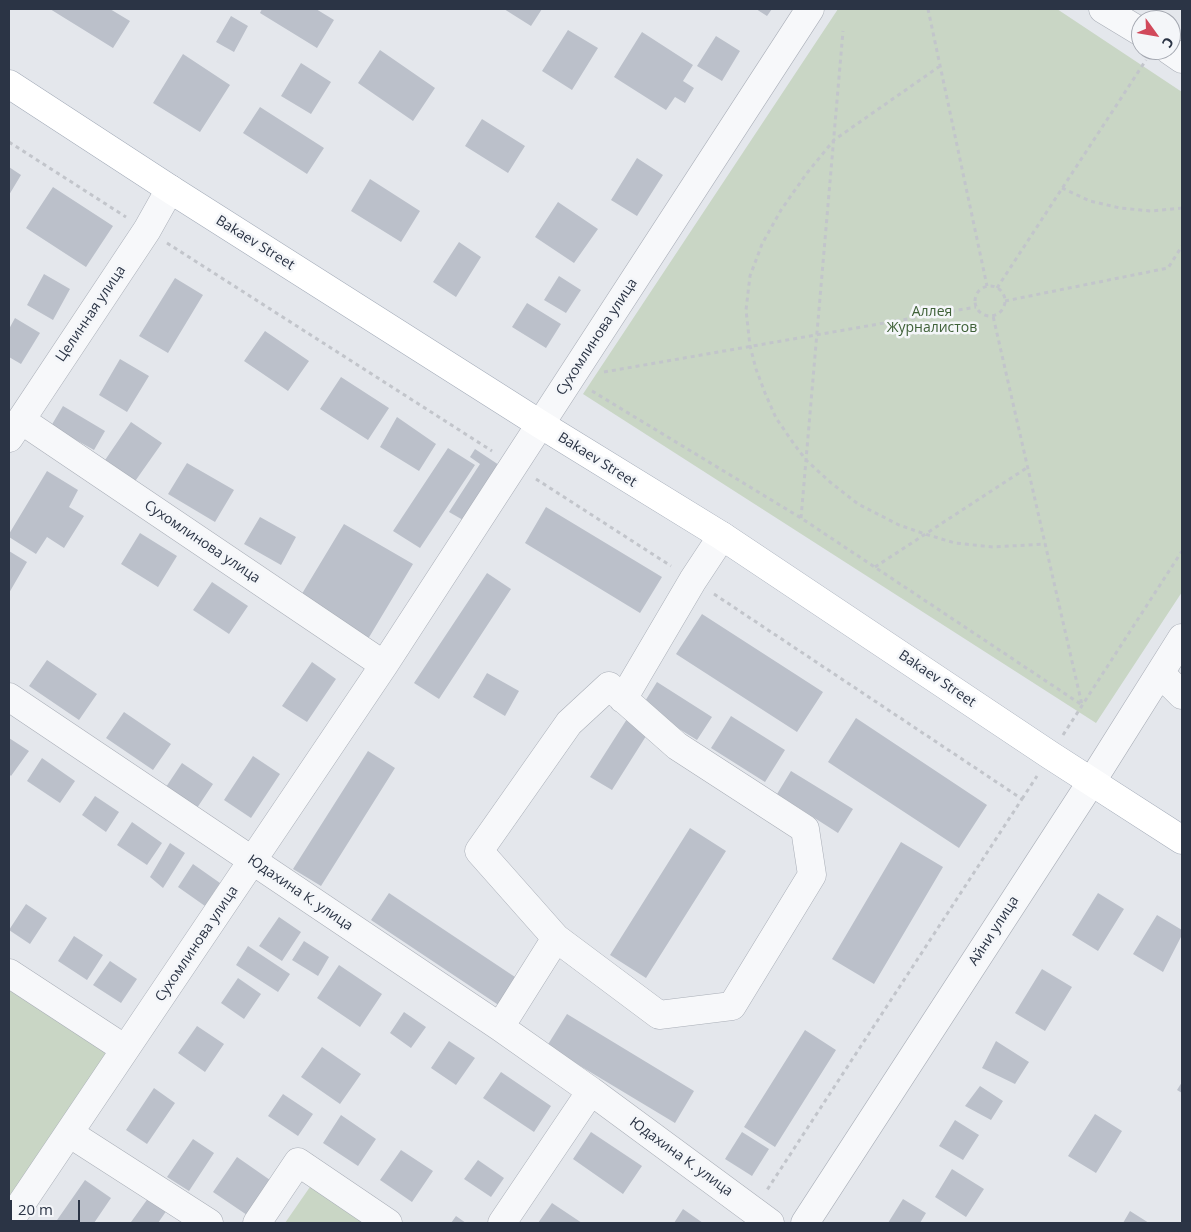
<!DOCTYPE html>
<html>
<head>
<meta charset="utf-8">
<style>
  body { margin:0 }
  #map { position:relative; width:1191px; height:1232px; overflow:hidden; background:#e4e7ec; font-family:"Open Sans",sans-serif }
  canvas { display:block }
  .frame { position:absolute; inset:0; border:10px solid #2b3445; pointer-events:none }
  .north { position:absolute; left:1131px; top:10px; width:50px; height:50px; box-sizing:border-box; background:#f4f6f9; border:1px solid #a4a8b1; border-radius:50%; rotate:122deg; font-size:14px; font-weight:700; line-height:20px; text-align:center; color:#2b3445 }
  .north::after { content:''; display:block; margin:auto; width:18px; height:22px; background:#d1495b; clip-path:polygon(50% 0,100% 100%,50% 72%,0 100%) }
  .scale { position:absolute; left:10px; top:1200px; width:70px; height:22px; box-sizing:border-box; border:2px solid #2b3445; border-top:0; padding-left:6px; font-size:15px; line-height:18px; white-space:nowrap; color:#2b3445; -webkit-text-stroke:4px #f4f6f9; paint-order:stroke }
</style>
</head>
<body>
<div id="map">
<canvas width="1191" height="1232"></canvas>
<div class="frame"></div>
<div class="north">С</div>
<div class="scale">20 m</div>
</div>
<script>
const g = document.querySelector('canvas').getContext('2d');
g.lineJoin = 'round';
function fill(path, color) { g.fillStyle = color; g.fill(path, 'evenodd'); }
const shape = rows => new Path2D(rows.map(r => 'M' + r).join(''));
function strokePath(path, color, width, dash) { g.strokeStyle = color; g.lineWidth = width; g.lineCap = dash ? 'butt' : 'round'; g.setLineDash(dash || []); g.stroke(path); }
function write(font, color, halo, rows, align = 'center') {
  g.font = font + ' "Open Sans",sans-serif'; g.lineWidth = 5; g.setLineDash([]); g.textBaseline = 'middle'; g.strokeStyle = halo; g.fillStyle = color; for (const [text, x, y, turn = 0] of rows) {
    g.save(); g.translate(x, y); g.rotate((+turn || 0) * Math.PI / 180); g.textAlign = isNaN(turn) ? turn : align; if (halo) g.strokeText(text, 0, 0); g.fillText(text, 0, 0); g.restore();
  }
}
fill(shape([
  [838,9,1057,9,1182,92,1182,592,1096,723,583,394],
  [9,986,109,1052,9,1203],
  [312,1184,370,1223,285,1223]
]), '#c9d6c5');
fill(shape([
  [50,9,110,9,130,21,113,48],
  [262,9,316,9,334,20,317,48,260,13],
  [504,9,542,9,531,26],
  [756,9,772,9,767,16],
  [231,16,248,26,234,52,216,42],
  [568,30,598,48,572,90,542,71],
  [642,32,693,65,683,81,694,88,685,103,675,97,666,110,614,77],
  [716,36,740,51,722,81,697,66],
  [380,50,435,88,413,121,358,83],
  [183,54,230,85,200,132,153,103],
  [301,63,331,82,311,114,281,96],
  [260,107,324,148,307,174,243,133],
  [482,119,525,146,508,173,465,146],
  [637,158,663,175,637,216,611,200],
  [9,167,21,175,9,195],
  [370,179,420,211,401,242,351,211],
  [53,187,113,226,86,267,26,228],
  [558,202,598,229,574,263,535,237],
  [459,242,481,257,456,297,433,282],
  [44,274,70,289,53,320,27,305],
  [559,276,581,290,566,313,544,300],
  [175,278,203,295,168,353,139,336],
  [527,303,561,324,546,348,512,327],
  [15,318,40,333,21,364,9,357,9,329],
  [265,331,309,361,288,391,244,361],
  [120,359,149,376,127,412,99,395],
  [341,377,389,408,368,440,320,409],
  [63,406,105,431,94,450,51,426],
  [397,417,436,444,419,471,380,447],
  [131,422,162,443,131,487,101,466],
  [448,448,475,465,420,548,393,531],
  [475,449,499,465,463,520,449,512,480,464,470,457],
  [187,463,234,490,215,522,168,494],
  [47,471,78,490,69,507,84,516,64,548,47,537,36,554,9,537,9,534],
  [546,507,662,577,640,613,525,543],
  [260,517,296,537,281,565,244,544],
  [344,524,413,564,368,639,300,597],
  [140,533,177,556,158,587,121,564],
  [9,551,27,562,9,593],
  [487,573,511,589,439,699,414,683],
  [212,582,248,606,229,634,193,610],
  [702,614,823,692,797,732,676,654],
  [47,660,97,694,79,720,29,686],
  [312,662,336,679,307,722,282,706],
  [487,673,519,691,505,716,473,697],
  [657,682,712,717,697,740,642,706],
  [124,712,171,744,153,770,106,738],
  [731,716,785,750,765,782,711,748],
  [856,718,987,805,959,848,828,762],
  [627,719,648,733,612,790,590,777],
  [9,738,29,751,11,776,9,774],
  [368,751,395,768,321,886,293,869],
  [253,756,280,774,251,818,224,800],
  [42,758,75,781,60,803,27,781],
  [182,763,213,784,197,808,166,787],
  [791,771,853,809,838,833,777,794],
  [95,796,119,812,106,832,82,815],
  [132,822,162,843,147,865,117,845],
  [690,828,726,851,646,978,610,955],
  [901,842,943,867,874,984,832,959],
  [170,843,185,853,163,888,150,877],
  [193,864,220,883,205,906,178,887],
  [389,893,518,979,500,1006,371,920],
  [1098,893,1124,909,1098,951,1072,935],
  [26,904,47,918,30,944,9,930],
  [1157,915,1182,930,1182,935,1163,972,1133,954],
  [279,917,301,932,282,961,259,946],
  [74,936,103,955,87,980,58,961],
  [304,941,329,957,318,976,292,960],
  [248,946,290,974,278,992,236,965],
  [110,961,137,979,121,1003,93,985],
  [339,965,382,994,360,1027,317,998],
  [1042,969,1072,987,1045,1031,1015,1013],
  [238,978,261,994,244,1019,221,1003],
  [404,1012,426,1027,411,1048,390,1033],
  [567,1014,694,1091,675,1123,547,1046],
  [197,1026,224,1044,205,1072,178,1053],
  [805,1030,836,1050,775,1147,744,1127],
  [449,1041,475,1058,456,1085,431,1068],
  [996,1041,1029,1062,1015,1084,982,1068],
  [322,1047,361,1074,340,1104,301,1077],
  [501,1072,551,1106,534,1132,483,1098],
  [1182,1082,1182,1093,1177,1090],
  [980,1086,1003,1101,991,1120,965,1106],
  [154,1088,175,1103,147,1144,126,1130],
  [283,1094,313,1114,298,1136,268,1116],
  [1095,1114,1122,1131,1096,1173,1068,1156],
  [341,1115,376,1139,358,1166,323,1143],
  [955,1120,979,1135,963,1160,939,1146],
  [591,1132,642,1166,623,1194,573,1159],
  [742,1132,769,1149,752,1176,725,1159],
  [193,1139,214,1153,189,1191,167,1177],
  [401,1150,433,1171,412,1202,380,1180],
  [237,1157,270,1180,247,1215,213,1192],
  [478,1160,504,1178,491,1197,464,1179],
  [952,1169,984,1189,966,1217,935,1197],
  [85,1180,111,1198,94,1223,55,1223],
  [149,1197,167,1210,158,1223,133,1223,131,1222],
  [903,1199,926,1213,920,1223,888,1223],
  [552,1203,582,1223,538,1223],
  [683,1209,703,1223,674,1223],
  [1130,1211,1149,1223,1123,1223],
  [456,1216,466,1223,451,1223]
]), '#bbc0ca');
const minor = shape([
  [1103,9,1141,32],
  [1169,50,1182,59],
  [21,420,384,665],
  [9,438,147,230,170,189],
  [1160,673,1182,695],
  [9,697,500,1027,591,1091,770,1223],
  [623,699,693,580,722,536],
  [9,973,125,1049],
  [500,1027,556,938,659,1015,732,1006,812,875,805,829,677,746,609,686,569,723,479,851,556,938],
  [69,1133,209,1223],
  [9,1222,384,665,810,9],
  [257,1223,298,1162,388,1223],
  [502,1223,591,1091],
  [805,1223,1092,781,1182,638]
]);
const major = shape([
  [9,84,170,189,540,424,722,536,1050,755,1182,840]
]);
strokePath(minor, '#a9aeb7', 29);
strokePath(major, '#a3abb8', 29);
strokePath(shape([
  [928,9,987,286],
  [940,66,834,140,807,173,781,210,762,244,750,276,746,310,750,346,756,369,765,393,776,418,794,444,806,460,830,482,858,504,899,525,925,534,955,543,993,547,1045,544],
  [9,142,126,217],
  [1062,188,1090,201,1120,208,1151,211,1182,208],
  [167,243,492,451],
  '975 301a15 15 0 1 1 30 0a15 15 0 1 1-30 0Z',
  [997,288,1146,60],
  [1005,301,1168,268,1182,246],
  [604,372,976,307],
  [592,391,801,518,1082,705,993,316],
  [536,479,671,566],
  [801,518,843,31],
  [875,567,1028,467],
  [714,594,1022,799,767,1190],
  [1063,735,1182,551],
  [1022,799,1037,776]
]), '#c2c5cb', 3, [4, 4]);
strokePath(minor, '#f7f8fa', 28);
strokePath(major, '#fff', 28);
write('14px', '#2b3445', '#f4f6f9', [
  ["Bakaev Street",255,243,32],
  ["Целинная улица",91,314,-56],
  ["Сухомлинова улица",597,337,-57],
  ["Bakaev Street",597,460,32],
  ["Сухомлинова улица",202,542,34],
  ["Bakaev Street",937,679,34],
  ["Юдахина К. улица",300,893,34],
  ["Айни улица",994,931,-57],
  ["Сухомлинова улица",197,944,-56],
  ["Юдахина К. улица",681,1157,36]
]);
write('14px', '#3f6138', '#f4f6f9', [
  ["Аллея",932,312],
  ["Журналистов",932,328]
]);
</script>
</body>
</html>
